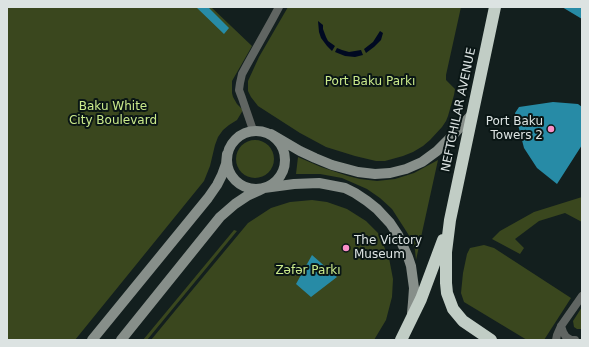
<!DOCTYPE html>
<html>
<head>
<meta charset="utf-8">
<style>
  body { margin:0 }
  #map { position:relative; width:589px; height:347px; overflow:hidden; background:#131f1e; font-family:"DejaVu Sans",sans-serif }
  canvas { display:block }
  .frame { position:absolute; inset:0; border:8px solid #dce3e2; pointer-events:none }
</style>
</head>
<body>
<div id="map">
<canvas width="589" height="347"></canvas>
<div class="frame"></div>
</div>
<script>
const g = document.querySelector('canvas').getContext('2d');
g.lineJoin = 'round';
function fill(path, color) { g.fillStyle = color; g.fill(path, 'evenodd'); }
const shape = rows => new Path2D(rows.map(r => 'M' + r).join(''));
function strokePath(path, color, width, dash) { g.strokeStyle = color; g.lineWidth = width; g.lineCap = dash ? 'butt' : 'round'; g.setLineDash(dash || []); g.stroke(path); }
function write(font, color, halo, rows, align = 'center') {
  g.font = font + ' "DejaVu Sans",sans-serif'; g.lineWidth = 4; g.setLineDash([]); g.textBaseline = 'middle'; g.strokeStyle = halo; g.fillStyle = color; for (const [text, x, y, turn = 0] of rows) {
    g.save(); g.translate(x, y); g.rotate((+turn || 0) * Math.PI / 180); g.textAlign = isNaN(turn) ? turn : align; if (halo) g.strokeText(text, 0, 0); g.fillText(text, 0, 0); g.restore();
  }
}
fill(shape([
  [7,7,211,7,252,46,232,81,232,93,233,97,237,104,243,110,237,120,229,125,223,130,218,137,215,145,210,166,204,181,75,340,7,340],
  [288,7,461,7,446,75,446,80,455,89,454,95,448,116,446,121,442,127,430,140,423,146,413,152,403,156,385,161,376,161,355,156,326,147,300,133,258,106,251,97,248,91,248,81,259,57],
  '236 159a19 19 0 1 1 38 0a19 19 0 1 1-38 0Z',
  [298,157,321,167,348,176,360,179,377,181,395,179,414,173,438,160,416,260,415,250,410,237,392,209,380,198,367,189,342,178,320,174,296,174],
  [582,197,582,222,565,213,539,221,515,239,524,248,520,254,492,239,500,231,534,212],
  [312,200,327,202,347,209,366,221,378,233,389,258,393,279,392,297,386,320,374,340,151,340,179,306,248,223,271,208,290,202],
  [234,230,237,231,147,340,143,340],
  [484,245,494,248,571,298,544,340,527,340,464,302,461,293,463,273,467,254,470,248],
  [582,307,582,329,577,329,574,327,573,321]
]), '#3a471e');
fill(shape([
  [318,21,323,25,323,29,326,37,328,41,335,46,332,51,327,46,321,38,319,32],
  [380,31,383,33,381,40,374,47,366,53,364,49,373,42],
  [337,48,342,50,349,52,361,50,363,55,355,57,345,56,335,52]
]), '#000921');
fill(shape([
  [196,7,208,7,229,28,224,34],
  [562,7,582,7,582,19],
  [553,102,578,104,582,107,582,145,557,184,537,168,524,148,515,113,519,107],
  [312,255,337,277,311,297,296,284]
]), '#278ba6');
strokePath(shape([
  [253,130,242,98,239,90,240,83,242,74,248,63,272,20,279,7],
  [561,326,563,332,566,337,571,340,575,340],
  [556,340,557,335,561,326,582,296]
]), '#606562', 8);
strokePath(shape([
  '227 160a29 29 0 1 1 58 0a29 29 0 1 1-58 0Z',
  [271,134,300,151,315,158,332,165,358,172,375,174,390,173,406,169,422,162,437,151,454,134,473,113],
  [92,340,208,198,217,185,222,175,226,164,227,154],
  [121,340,220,217,235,204,247,196,258,191,264,188,294,184,319,183,345,188,355,193,367,201,377,209,390,223,398,235,408,257,411,266,414,288,413,302,412,313]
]), '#878f8a', 10);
strokePath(shape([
  [401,340,421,299,443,240],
  [491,340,463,321,453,309,447,293,446,283,446,252,450,220,495,7]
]), '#c1cdc5', 12);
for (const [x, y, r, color] of [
  [551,129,4,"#fa8fc8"],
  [346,248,4,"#fa8fc8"]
]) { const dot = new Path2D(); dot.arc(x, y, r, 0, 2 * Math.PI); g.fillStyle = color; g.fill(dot); strokePath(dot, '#0a1615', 1.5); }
write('12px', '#caea8b', '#0a1615', [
  ["Port Baku Parkı",370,82],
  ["Baku White",113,107],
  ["City Boulevard",113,121],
  ["Zəfər Parkı",308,271]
]);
write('12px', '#dce3e2', '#0a1615', [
  ["NEFTCHILAR AVENUE",459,110,-78]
]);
write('12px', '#dce3e2', '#0a1615', [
  ["Port Baku",543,122],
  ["Towers 2",543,136],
  ["The Victory",354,241,"left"],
  ["Museum",354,255,"left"]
], 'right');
</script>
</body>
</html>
